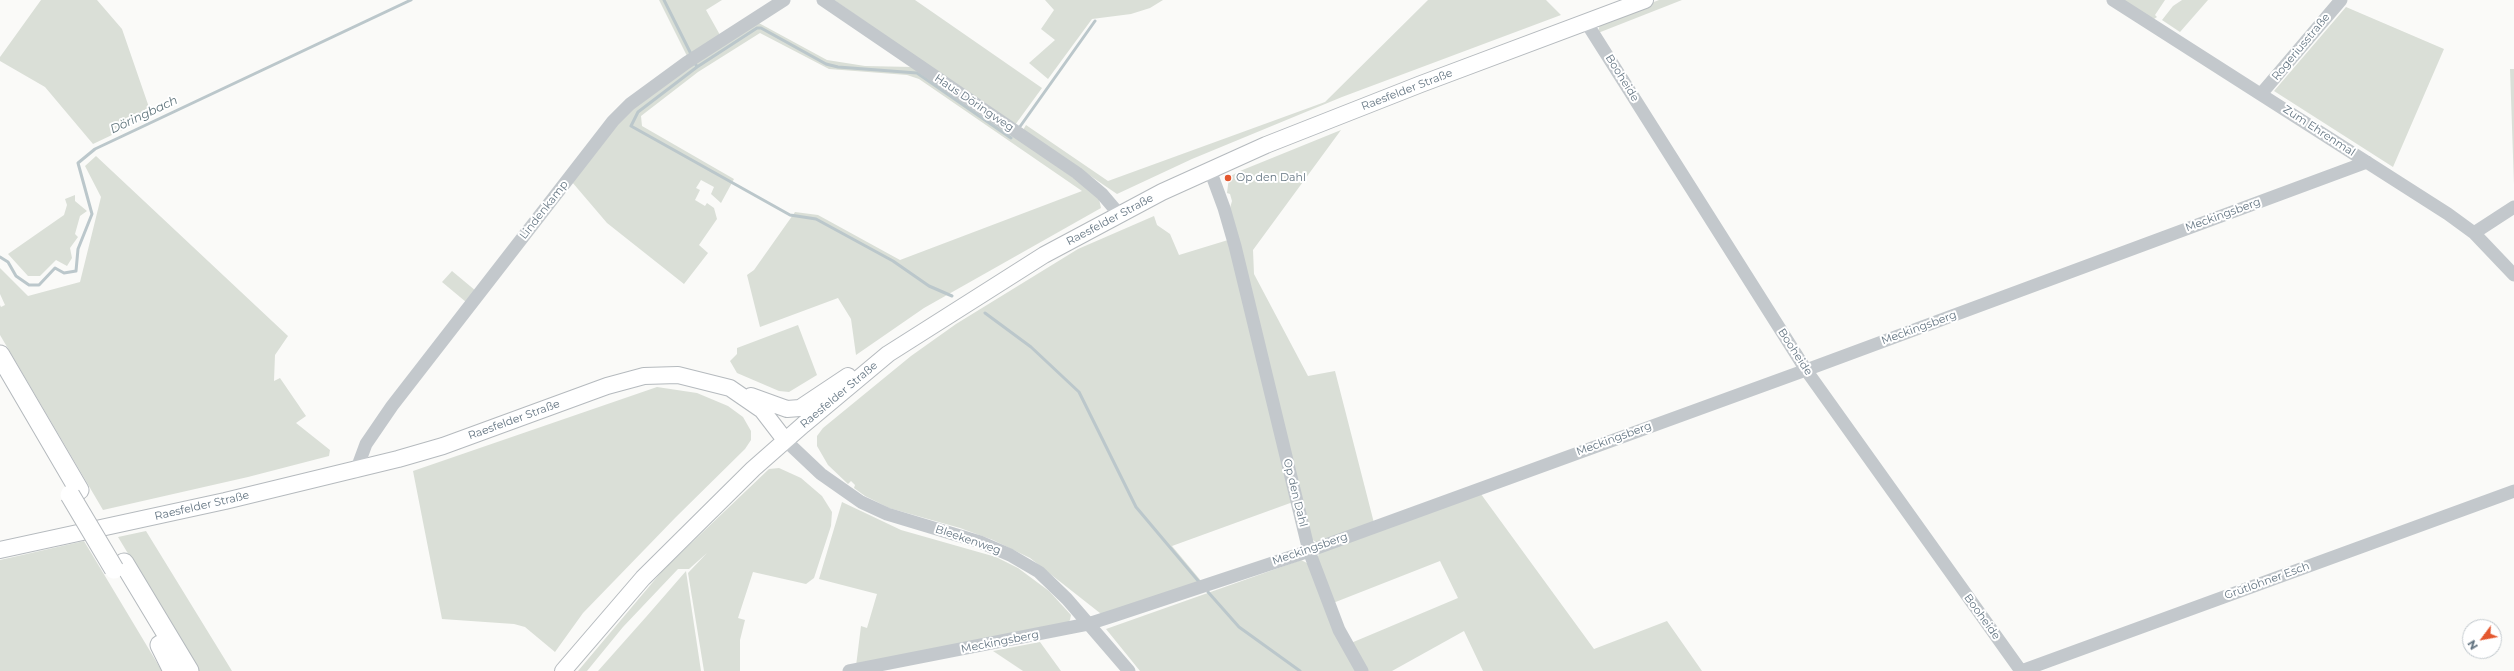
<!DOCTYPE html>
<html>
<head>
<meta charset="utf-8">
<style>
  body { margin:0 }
  #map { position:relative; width:2514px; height:671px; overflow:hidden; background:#fafaf8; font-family:Montserrat,sans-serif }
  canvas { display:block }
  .north { position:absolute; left:2462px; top:619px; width:40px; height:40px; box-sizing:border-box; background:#fff; border:1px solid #c1c8cd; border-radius:50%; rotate:238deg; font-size:11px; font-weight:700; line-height:16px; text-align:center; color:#657683 }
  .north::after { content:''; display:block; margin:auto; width:14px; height:18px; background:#e4572e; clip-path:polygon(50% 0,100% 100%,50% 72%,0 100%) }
</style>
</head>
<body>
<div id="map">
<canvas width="2514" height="671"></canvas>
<div class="north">N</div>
</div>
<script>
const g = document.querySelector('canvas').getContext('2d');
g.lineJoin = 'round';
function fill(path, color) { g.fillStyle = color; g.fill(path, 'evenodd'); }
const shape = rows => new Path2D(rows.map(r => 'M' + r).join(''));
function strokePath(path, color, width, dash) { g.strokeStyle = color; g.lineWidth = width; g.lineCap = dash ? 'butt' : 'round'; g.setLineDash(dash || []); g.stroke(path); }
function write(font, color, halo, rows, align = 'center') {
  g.font = font + ' Montserrat,sans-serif'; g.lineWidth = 4; g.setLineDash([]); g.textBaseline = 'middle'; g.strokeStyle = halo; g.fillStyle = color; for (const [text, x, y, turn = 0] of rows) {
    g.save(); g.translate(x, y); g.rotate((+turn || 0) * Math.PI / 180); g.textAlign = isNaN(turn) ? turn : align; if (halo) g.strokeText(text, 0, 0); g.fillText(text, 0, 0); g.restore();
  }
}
fill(shape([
  [41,0,97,0,122,29,152,116,93,144,45,87,0,61,0,57],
  [659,0,722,0,706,10,720,35,687,56],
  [834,0,915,0,1042,88,1015,125],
  [1045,0,1163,0,1150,8,1131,14,1092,19,1048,79,1029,63,1055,40,1041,29,1054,10],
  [1428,0,1546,0,1561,15,1342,97,1192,159,1117,194,1023,130,1026,125,1108,181,1325,102],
  [1659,0,1682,0,1598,33,1600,23],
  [2122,0,2165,0,2155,15,2157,17,2154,19],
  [2182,0,2208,0,2180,32,2162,20,2173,6],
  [2346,7,2444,49,2393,167,2274,91],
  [757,22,827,60,865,66,913,67,1084,185,1099,199,1101,208,924,308,856,355,851,319,838,298,760,327,747,275,754,270,795,212,818,215,900,260,1082,191,919,79,907,75,829,69,760,33,698,72,641,116,642,126,734,179,721,203,711,194,714,187,701,180,696,188,700,190,695,200,705,206,707,203,714,208,717,219,699,245,708,253,684,284,607,223,572,182,616,125,635,107,691,64],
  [2510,69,2514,69,2514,185],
  [1341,130,1253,250,1254,274,1308,376,1335,371,1374,523,1318,543,1311,539,1230,208,1232,201,1230,194,1227,193,1229,177,1240,171],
  [96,156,288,336,275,355,274,381,280,378,306,416,296,423,330,450,329,456,248,477,103,510,0,335,0,305,1,307,5,305,0,294,0,268,28,296,80,282,101,197,85,166],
  [75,195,75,201,87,211,80,216,75,234,78,237,70,248,72,258,67,266,56,260,40,276,28,276,8,254,64,215,67,205,65,199],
  [1154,216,1157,225,1170,234,1179,255,1228,240,1293,502,1172,546,1202,582,1105,617,1030,558,993,540,960,528,889,508,865,496,854,488,855,485,851,481,848,484,828,465,817,446,817,436,823,428,911,356,956,324,1078,249],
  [452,271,476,291,466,302,442,282],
  [798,325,817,375,789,392,779,391,737,373,730,361,737,354,737,348],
  [657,387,697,393,728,406,743,417,751,431,751,440,745,449,676,517,583,613,555,652,525,627,514,624,442,619,413,471],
  [779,468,801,478,822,496,832,512,831,526,814,578,806,584,753,572,738,618,745,620,740,640,740,671,704,671,688,573,707,553,689,569,678,569,623,627,587,671,578,671,663,570,769,469],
  [1478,490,1594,649,1667,621,1702,671,1483,671,1464,631,1392,671,1367,671,1351,643,1458,598,1440,561,1333,603,1317,559,1320,551],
  [842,502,901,530,996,557,1018,568,1049,591,1071,615,1070,620,1067,624,856,666,861,626,867,628,877,594,819,579],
  [146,531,232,671,199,671,118,537],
  [84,541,162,671,0,671,0,560],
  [1301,560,1309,564,1357,671,1140,671,1106,629],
  [686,571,701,671,598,671,646,617],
  [1040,642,1061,671,1023,671,993,651]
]), '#dadfd7');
strokePath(shape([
  [664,0,692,56],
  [694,61,697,67,757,28,761,28,826,64,838,67,917,73,1011,138],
  [697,67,638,112,631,126,790,215,816,219,893,261,929,286,952,296],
  [1019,128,1095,21],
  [0,257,8,262,16,276,29,285,39,285,55,268,64,273,76,271,78,249,92,214,78,163,95,149,411,0],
  [985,313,1031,347,1079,392,1136,507,1200,583],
  [1208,592,1239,627,1300,671]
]), '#bbc7cb', 3);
const major = shape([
  [751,396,787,409,800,408,848,376],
  [0,550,225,501,398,459,443,446,607,386,644,376,678,375,730,388,762,410,785,440],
  [563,671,643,578,753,469,803,425,888,354,1044,255,1162,192,1266,145,1421,84,1645,0]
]);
const highway = shape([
  [0,355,79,490],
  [124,563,189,671],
  [160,645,173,671]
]);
strokePath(major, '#b5babe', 18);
strokePath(highway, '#b4b9bd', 21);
strokePath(shape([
  [823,0,1077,173,1102,194,1119,214],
  [2113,0,2448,214,2474,233,2514,275],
  [1586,22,1806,370,2021,671],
  [2261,94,2341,0],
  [1210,170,1224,208,1235,246,1309,551,1339,630,1362,671],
  [2474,233,2514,207],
  [785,440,821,474,861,502,887,514,980,542,1010,555,1039,572,1067,599,1129,671],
  [356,471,366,444,392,406,613,121,630,104,686,63,784,0],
  [849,671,1088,624,1116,615,1309,551,1806,370,2367,162],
  [2021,671,2514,491]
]), '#c3c8cc', 13);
strokePath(major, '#fff', 16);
strokePath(highway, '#fff', 19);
const highwayBridge = shape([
  [70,495,114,569]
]);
strokePath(highwayBridge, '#b4b9bd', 21, []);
strokePath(highwayBridge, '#fff', 19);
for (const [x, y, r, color] of [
  [1228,178,4,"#e4572e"]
]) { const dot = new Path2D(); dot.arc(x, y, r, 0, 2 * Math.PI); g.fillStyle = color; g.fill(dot); strokePath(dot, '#fff', 1.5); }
write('11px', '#657683', '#fff', [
  ["Rogeriusstraße",2301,47,-50],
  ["Booheide",1622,78,58],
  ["Raesfelder Straße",1407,90,-21],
  ["Haus Döringweg",974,103,34],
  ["Zum Ehrenmal",2319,131,33],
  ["Lindenkamp",544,210,-52],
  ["Meckingsberg",2223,215,-20],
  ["Raesfelder Straße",1110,220,-28],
  ["Meckingsberg",1919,328,-20],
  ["Booheide",1795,352,57],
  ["Raesfelder Straße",839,395,-40],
  ["Raesfelder Straße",514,420,-20],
  ["Meckingsberg",1614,439,-20],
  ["Op den Dahl",1295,493,76],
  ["Raesfelder Straße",202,506,-13],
  ["Bleekenweg",968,540,19],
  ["Meckingsberg",1310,549,-19],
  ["Grütlohner Esch",2267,581,-20],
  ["Booheide",1982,617,54],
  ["Meckingsberg",1000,642,-11]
]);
write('11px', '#657683', '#fff', [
  ["Op den Dahl",1236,178]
], 'left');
write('italic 12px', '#60757c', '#fff', [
  ["Döringbach",144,115,-25]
]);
</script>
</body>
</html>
